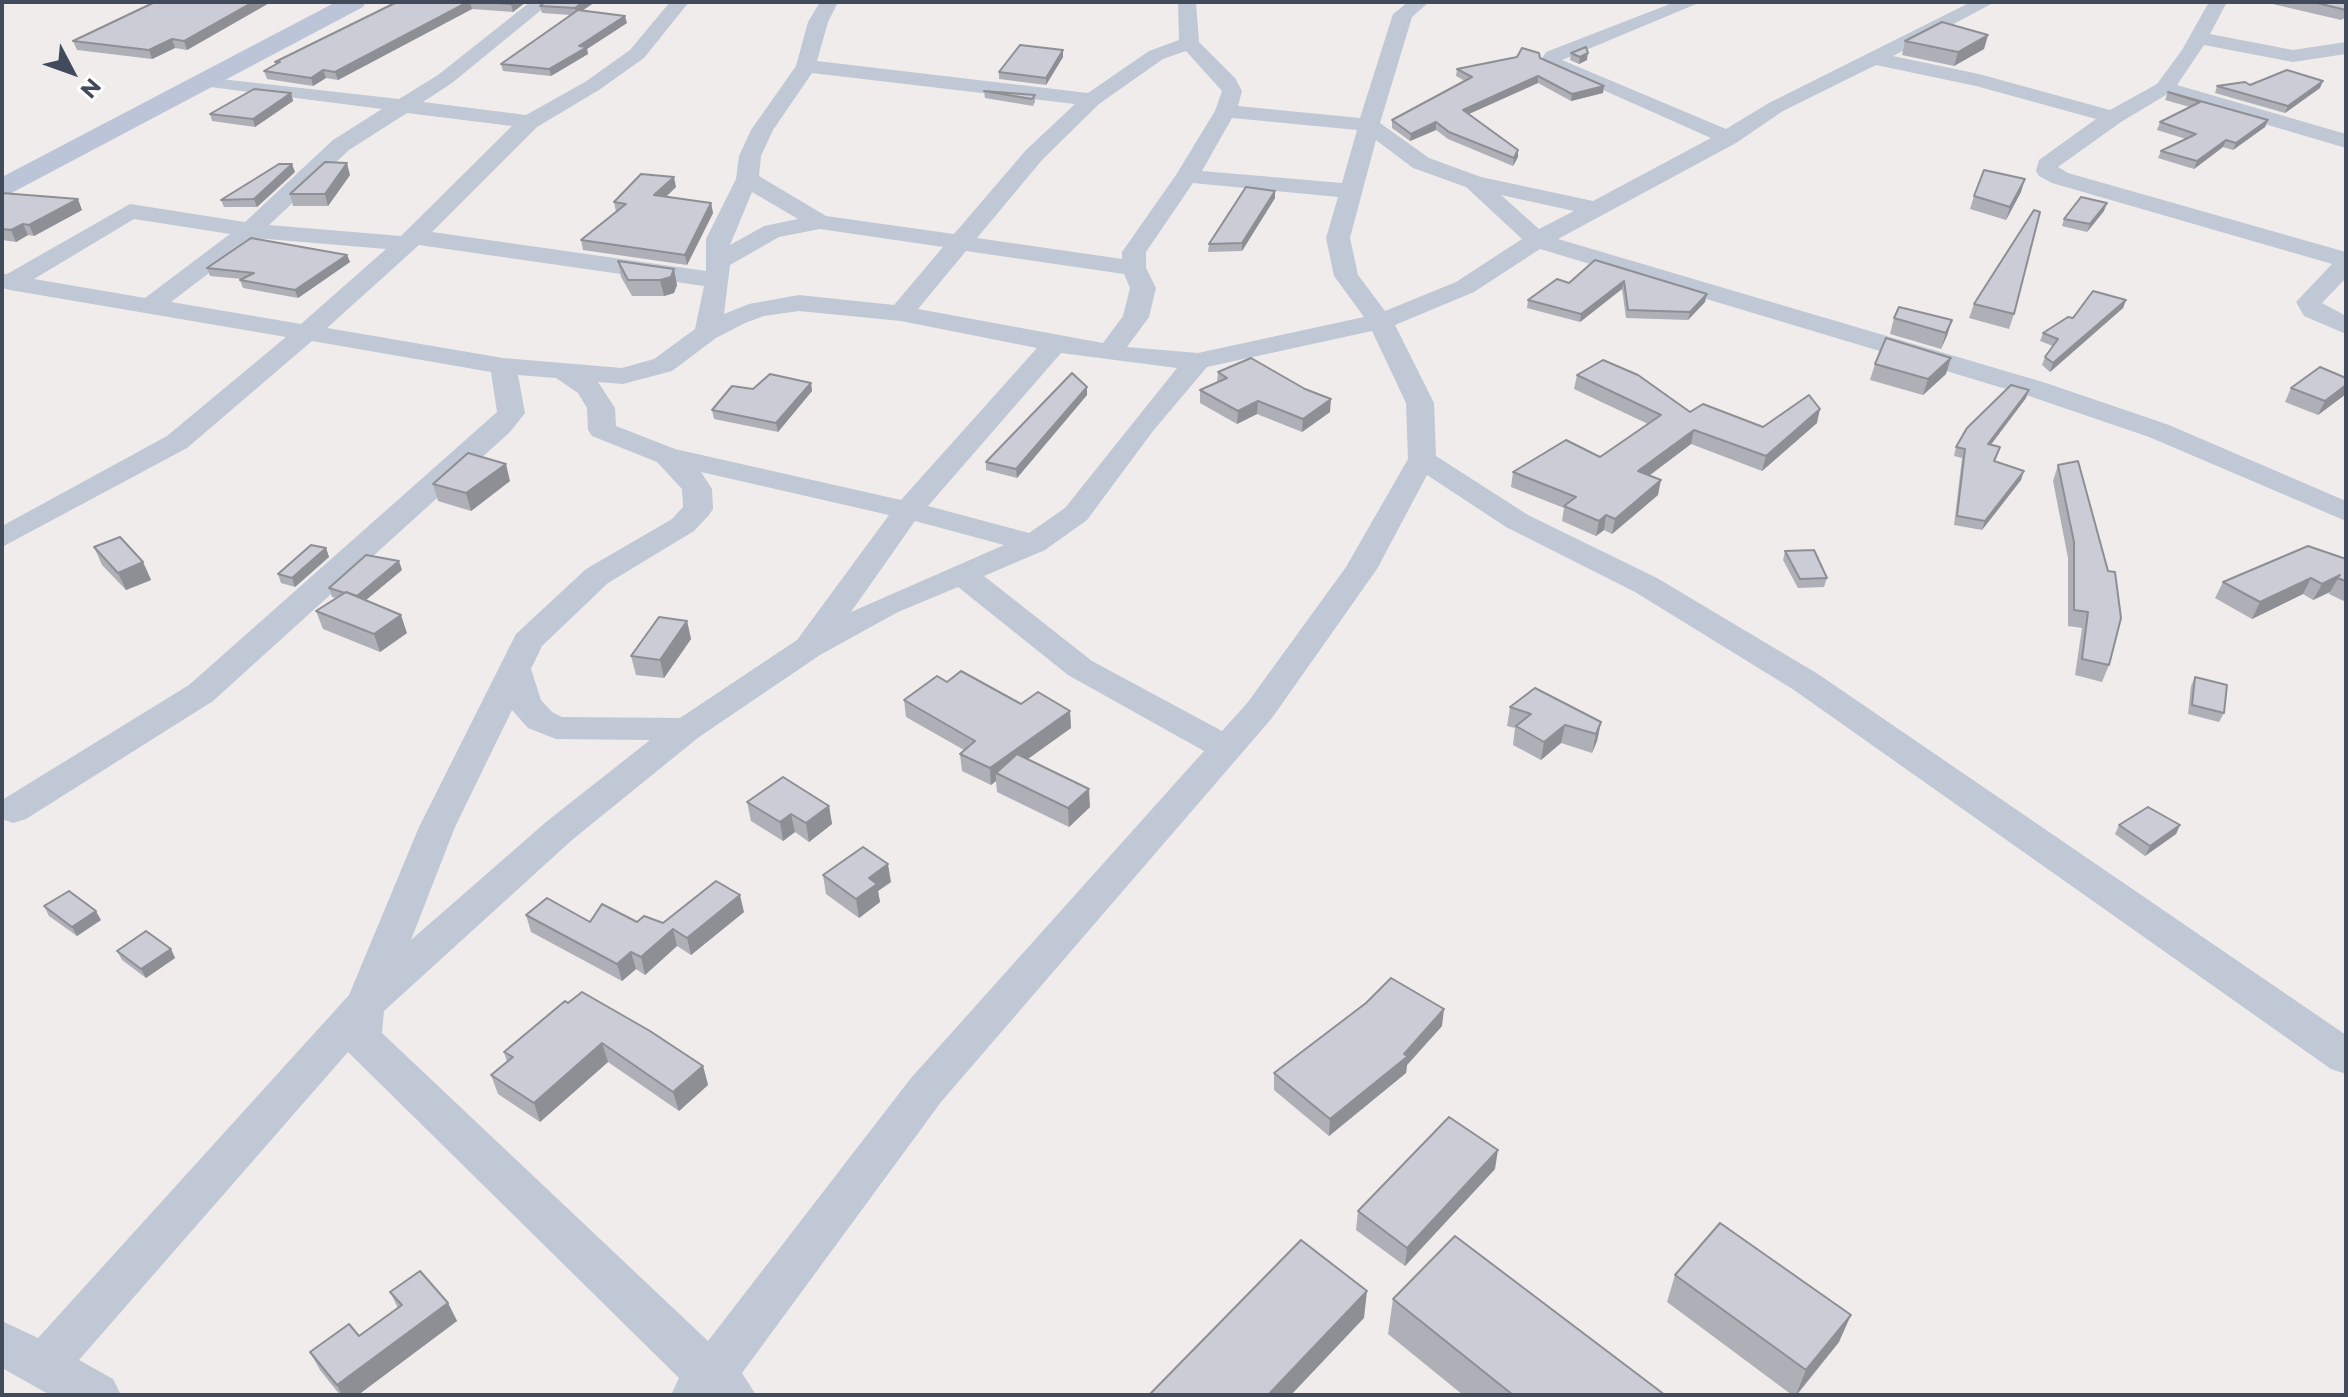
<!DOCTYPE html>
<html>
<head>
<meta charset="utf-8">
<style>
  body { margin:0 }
  #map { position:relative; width:2348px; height:1397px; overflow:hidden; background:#efeceb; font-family:Montserrat,sans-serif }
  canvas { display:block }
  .frame { position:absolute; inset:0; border:4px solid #424b5b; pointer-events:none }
  .north { position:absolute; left:32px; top:32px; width:80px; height:80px; -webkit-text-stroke:6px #fff; paint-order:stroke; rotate:131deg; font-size:22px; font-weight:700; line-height:32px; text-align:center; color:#424b5b }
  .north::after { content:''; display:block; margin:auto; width:28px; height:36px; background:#424b5b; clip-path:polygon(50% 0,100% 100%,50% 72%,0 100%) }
</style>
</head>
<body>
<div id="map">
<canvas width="2348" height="1397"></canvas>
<div class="frame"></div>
<div class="north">N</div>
</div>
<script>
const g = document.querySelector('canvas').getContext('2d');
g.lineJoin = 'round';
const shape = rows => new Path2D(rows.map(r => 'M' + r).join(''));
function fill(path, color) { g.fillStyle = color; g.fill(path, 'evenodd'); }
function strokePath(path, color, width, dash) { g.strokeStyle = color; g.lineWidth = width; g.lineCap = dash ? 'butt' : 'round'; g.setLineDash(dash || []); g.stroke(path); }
fill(shape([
  [530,2,551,2,452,83,423,102,526,115,585,82,630,50,670,2,689,2,644,58,599,90,537,127,432,232,706,271,706,239,736,179,739,156,751,130,796,66,808,22,820,2,838,2,828,22,817,61,1088,93,1149,51,1179,40,1178,2,1196,2,1199,42,1235,78,1242,91,1238,106,1360,118,1393,14,1408,2,1429,2,1412,17,1380,123,1429,158,1481,177,1593,201,1711,138,1540,62,1546,52,1675,2,1701,2,1562,60,1726,129,1769,103,1971,2,1995,2,1893,56,1979,74,2110,110,2157,84,2182,50,2209,2,2227,2,2210,34,2293,50,2346,42,2346,54,2293,62,2204,45,2177,85,2346,134,2346,148,2166,95,2121,122,2058,167,2068,173,2346,252,2346,278,2322,303,2346,316,2346,334,2304,316,2296,302,2332,264,2052,183,2039,176,2036,171,2039,160,2096,119,1976,86,1876,65,1783,111,1736,143,1558,239,2046,383,2169,425,2346,501,2346,521,2149,437,2026,395,1540,249,1474,292,1395,325,1434,403,1436,456,1528,515,1657,578,1818,674,2346,1035,2346,1074,2331,1069,1794,690,1635,592,1506,527,1427,475,1377,569,1272,718,941,1102,742,1373,756,1395,671,1395,679,1378,348,1052,79,1360,113,1379,121,1395,50,1395,2,1368,2,1321,38,1338,349,995,419,827,516,634,586,569,672,519,683,507,682,489,657,462,592,436,588,430,587,408,578,393,556,378,518,375,525,413,510,432,213,701,26,819,13,823,2,819,2,800,189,685,497,412,491,372,312,341,187,448,2,547,2,526,167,436,286,337,10,290,2,288,2,274,7,274,130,204,245,222,333,140,382,109,210,87,203,85,200,81,203,77,399,99,438,75,530,2],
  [1186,51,1222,91,1215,111,1176,175,1122,252,1122,259,977,238,1042,160,1099,104,1163,59,1186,51],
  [812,73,1075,104,1026,150,954,234,826,216,759,176,761,156,773,130,812,73],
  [407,113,512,126,401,236,269,225,349,150,407,113],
  [1232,118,1357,130,1342,183,1202,171,1232,118],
  [1376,140,1413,168,1466,187,1522,239,1456,282,1385,311,1358,275,1350,238,1376,140],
  [1193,183,1338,197,1326,238,1334,276,1364,317,1198,353,1127,347,1149,317,1156,288,1146,268,1146,252,1193,183],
  [752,192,798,219,764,226,730,245,752,192],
  [1501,195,1574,211,1539,229,1501,195],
  [134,219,230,234,145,298,34,279,134,219],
  [820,229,943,247,894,305,799,295,749,304,724,314,730,265,779,237,820,229],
  [255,238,386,249,301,324,171,302,255,238],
  [419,245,704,286,695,329,654,359,622,368,503,358,327,328,419,245],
  [966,251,1124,274,1130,288,1123,316,1103,343,918,309,966,251],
  [799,311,901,321,1037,348,901,500,675,449,616,426,615,408,598,382,623,384,672,371,716,338,745,323,764,316,799,311],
  [1372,331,1406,403,1408,459,1346,567,1248,702,1222,731,1092,661,984,576,1045,550,1087,520,1153,431,1207,367,1372,331],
  [1061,353,1177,368,1065,508,1029,533,928,506,1061,353],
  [701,472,889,515,797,640,680,718,562,717,552,712,541,700,531,669,542,646,608,583,694,531,709,515,713,509,712,489,701,472],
  [915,521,1004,545,851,612,915,521],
  [958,587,1068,675,1204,751,911,1078,708,1341,382,1033,384,1011,572,840,699,737,820,655,898,612,958,587],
  [512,710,528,728,556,739,650,740,546,822,411,940,455,827,512,710]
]), '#c0c8d5');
fill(shape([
  [336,2,366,2,363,7,2,198,2,177,336,2]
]), '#bcc4d8');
fill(shape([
  [155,2,271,2,187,50,175,48,152,59,77,50,73,41],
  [397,2,526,2,513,12,472,9,338,80,326,78,313,86,267,79,264,71,276,65,275,62],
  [545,2,595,2,583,10,627,23,587,49,588,54,551,76,503,71,501,64,570,15,542,13,540,6],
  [2264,2,2346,2,2346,17,2341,20],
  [1988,35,1984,49,1954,66,1902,55,1905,41],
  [1063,50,1063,57,1046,85,999,79,999,72],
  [1571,53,1587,60,1579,64,1570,60],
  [1540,58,1603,93,1571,101,1538,83,1469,114,1518,150,1518,157,1513,166,1448,139,1436,130,1410,141,1392,128,1392,120,1465,81,1456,76,1457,69],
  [2250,85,2320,88,2285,113,2215,93,2217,86],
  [984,91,1035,95,1035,102,1033,106,985,98],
  [2168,92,2268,120,2265,127,2233,150,2223,147,2194,169,2158,158,2161,151,2186,139,2157,130,2160,122,2190,107,2165,100],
  [291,93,293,101,255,127,212,121,210,114],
  [295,172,257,207,224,207,221,200],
  [350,175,328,206,293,206,290,194],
  [676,187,666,197,711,203,713,213,687,265,583,250,581,240,616,212,614,202],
  [1275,191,1275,198,1242,251,1208,252,1209,244],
  [2021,192,2006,220,1970,209,1974,196],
  [2,193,82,210,34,236,28,235,16,242,2,240],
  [2104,211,2087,232,2062,226,2064,219],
  [347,255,350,262,298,298,243,288,240,280,242,279,210,276,207,268],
  [1595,260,1705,302,1688,320,1626,318,1622,289,1580,322,1527,308,1528,300,1569,283],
  [618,261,677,285,674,293,664,296,632,296,621,277],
  [2126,300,2123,308,2050,372,2042,365,2045,357,2053,346,2040,341,2043,333,2073,318],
  [1974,304,2014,314,2009,329,1969,318],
  [1894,318,1952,320,1941,349,1890,334],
  [1875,364,1946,374,1923,395,1870,380],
  [1218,372,1305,389,1330,412,1302,432,1257,414,1237,424,1200,403,1200,390,1217,382],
  [1577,375,1690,412,1763,427,1817,423,1762,471,1691,444,1649,476,1658,495,1612,534,1604,530,1596,536,1562,521,1564,508,1511,487,1513,472,1600,457,1648,424,1574,389],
  [811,383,812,391,778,432,714,419,712,410,753,389],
  [2291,388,2346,394,2318,415,2285,402],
  [1087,395,1017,478,986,470,986,462],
  [2026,398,1991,445,1995,461,2021,480,1982,530,1954,525,1962,458,1954,456,1956,447],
  [2058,465,2109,665,2102,682,2075,675,2082,628,2068,626,2068,558,2053,481],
  [510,481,471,511,438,501,433,484],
  [94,547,143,562,151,580,126,590,102,565],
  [326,548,329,557,295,587,281,583,278,574],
  [1785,551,1827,578,1824,587,1798,588,1783,560],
  [2346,559,2346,602,2329,594,2330,592,2313,600,2303,594,2252,619,2215,598,2223,582],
  [402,570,366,600,407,633,380,652,323,629,316,611,336,598,332,597,329,588],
  [687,621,691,639,664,678,636,675,631,656],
  [2195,677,2224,713,2219,722,2188,714,2191,686],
  [947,682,1021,704,1070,711,1071,728,1027,759,1090,807,1069,827,997,792,996,781,991,785,962,771,960,754,964,750,906,717,904,700],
  [1510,707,1601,722,1597,741,1592,753,1561,743,1541,760,1513,745,1515,728,1507,726],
  [747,802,829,806,832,824,809,842,795,832,783,841,751,821],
  [2119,825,2180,825,2176,834,2145,856,2115,834],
  [823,875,891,882,878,891,880,902,859,918,826,894],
  [44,906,101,920,77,936,49,916],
  [744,912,691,955,677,946,645,975,636,969,622,981,531,932,526,915,590,922,663,923],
  [171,949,175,958,146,978,122,960,117,951],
  [565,1001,703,1066,708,1085,679,1111,608,1062,540,1122,498,1094,491,1075,507,1062,504,1052],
  [1442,1026,1407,1065,1406,1073,1329,1136,1274,1090,1274,1073],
  [1495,1169,1405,1266,1356,1230,1358,1211],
  [1675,1275,1839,1342,1797,1395,1792,1395,1667,1302],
  [390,1292,448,1303,457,1321,358,1395,340,1395,320,1370,310,1352,359,1336,398,1308],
  [1393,1299,1665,1395,1463,1395,1388,1334]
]), '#afafb7');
fill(shape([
  [253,2,271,2,187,50,184,41],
  [468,2,470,2,472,9,338,80,335,72],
  [514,2,526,2,513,12,511,4],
  [583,2,595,2,576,15,575,8],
  [625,16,627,23,587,49,588,54,551,76,549,69,579,46],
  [1988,35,1984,49,1954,66,1958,52],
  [172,39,175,48,152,59,149,50],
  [1063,50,1063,57,1046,85,1046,78],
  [1588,53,1587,60,1579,64,1580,57],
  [323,70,326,78,313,86,311,78],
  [1538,76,1538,83,1462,117,1463,110],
  [2323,81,2320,88,2285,113,2288,106],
  [1604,86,1603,93,1571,101,1572,94],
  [291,93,293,101,255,127,253,119],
  [2268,120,2265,127,2233,150,2236,143],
  [1436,122,1436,130,1410,141,1411,134],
  [2226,140,2223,147,2194,169,2197,161],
  [1518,150,1518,157,1513,166,1514,158],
  [347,163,350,175,328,206,325,194],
  [292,164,295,172,257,207,254,199],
  [674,177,676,187,656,206,654,195],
  [2025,179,2021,192,2006,220,2010,207],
  [1275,191,1275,198,1242,251,1242,243],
  [78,199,82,210,34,236,29,225],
  [711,203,713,213,687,265,685,255],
  [2107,203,2104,211,2087,232,2090,224],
  [23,224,28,235,16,242,11,230],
  [347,255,350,262,298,298,295,290],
  [674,269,677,285,674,293,664,296,660,280],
  [1624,281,1622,289,1580,322,1581,314],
  [1707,294,1705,302,1688,320,1690,312],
  [2126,300,2123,308,2050,372,2053,363],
  [1952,320,1947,336,1941,349,1946,333],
  [1951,358,1946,374,1923,395,1928,379],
  [811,383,812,391,778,432,776,423],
  [2346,385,2346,394,2318,415,2325,401],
  [1087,387,1087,395,1017,478,1016,469],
  [2029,390,2026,398,1985,452,1988,444],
  [1331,399,1330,412,1302,432,1303,419],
  [1258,401,1257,414,1237,424,1238,411],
  [1820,409,1817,423,1762,471,1766,456],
  [1694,430,1691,444,1635,486,1638,471],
  [506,464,510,481,471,511,466,493],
  [2024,471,2021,480,1982,530,1985,521],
  [1661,480,1658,495,1612,534,1615,519],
  [1606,515,1604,530,1596,536,1599,521],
  [326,548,329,557,295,587,292,578],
  [399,561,402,570,360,605,357,596],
  [143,562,151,580,126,590,118,573],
  [2340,575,2330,592,2313,600,2322,584],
  [2311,578,2303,594,2252,619,2260,602],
  [401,615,407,633,380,652,374,634],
  [687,621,691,639,664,678,660,660],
  [1070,711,1071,728,1003,777,996,773,996,781,991,785,990,768],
  [1601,722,1597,741,1592,753,1596,734],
  [1565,725,1561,743,1541,760,1544,742],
  [1089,789,1090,807,1069,827,1068,808],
  [829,806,832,824,809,842,806,823],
  [791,814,795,832,783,841,780,822],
  [2180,825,2176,834,2145,856,2150,846],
  [888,864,891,882,878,891,880,902,859,918,856,899,869,878],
  [740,895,744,912,691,955,687,938],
  [96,911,101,920,77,936,72,927],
  [673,929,677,946,645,975,641,957],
  [171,949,175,958,146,978,141,969],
  [631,952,636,969,622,981,617,964],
  [1444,1009,1442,1026,1407,1065,1406,1073,1329,1136,1330,1119,1404,1054],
  [602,1043,608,1062,540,1122,534,1103],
  [703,1066,708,1085,679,1111,673,1092],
  [1498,1150,1495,1169,1405,1266,1407,1248],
  [1367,1291,1364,1318,1291,1395,1268,1395],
  [448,1303,457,1321,358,1395,342,1395,337,1385],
  [1851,1315,1839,1342,1796,1395,1806,1370]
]), '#8e8f95');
const building = shape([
  [155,2,253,2,184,41,172,39,149,50,73,41,155,2],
  [397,2,468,2,335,72,323,70,311,78,264,71,280,62,275,62,397,2],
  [481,2,514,2,511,4,481,2],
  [545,2,583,2,575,8,540,6,545,2],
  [2313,2,2346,2,2346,10,2313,2],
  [578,10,625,16,579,46,587,47,549,69,501,64,578,10],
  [1942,22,1988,35,1958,52,1905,41,1942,22],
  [1020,45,1063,50,1046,78,999,72,1020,45],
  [1586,47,1588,53,1580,57,1571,53,1586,47],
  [1522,48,1539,53,1540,58,1604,86,1572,94,1538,76,1463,110,1518,150,1514,158,1449,132,1436,122,1411,134,1392,120,1472,77,1457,69,1517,57,1522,48],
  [2287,70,2323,81,2288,106,2217,86,2245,82,2250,85,2287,70],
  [254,89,291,93,253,119,210,114,254,89],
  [984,91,1035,95,1032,99,984,91],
  [2168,92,2268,120,2236,143,2226,140,2197,161,2161,151,2196,134,2160,122,2200,102,2168,92],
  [325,162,347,163,325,194,290,194,325,162],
  [279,164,292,164,254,199,221,200,279,164],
  [1984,170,2025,179,2010,207,1974,196,1984,170],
  [641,174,674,177,654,195,711,203,685,255,581,240,626,204,614,202,641,174],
  [1246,187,1275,191,1242,243,1209,244,1246,187],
  [2,193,78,199,29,225,23,224,11,230,2,229,2,193],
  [2081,197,2107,203,2090,224,2064,219,2081,197],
  [2034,210,2040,212,2014,314,1974,304,2034,210],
  [251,238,347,255,295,290,240,280,254,273,207,268,251,238],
  [1595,260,1707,294,1690,312,1628,310,1624,281,1581,314,1528,300,1557,279,1569,283,1595,260],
  [618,261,674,269,671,277,660,280,628,280,618,261],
  [2093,291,2126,300,2053,363,2045,357,2058,339,2043,333,2068,317,2073,318,2093,291],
  [1899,307,1952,320,1946,333,1894,318,1899,307],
  [1886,338,1951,358,1928,379,1875,364,1886,338],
  [1251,358,1305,389,1331,399,1303,419,1258,401,1238,411,1200,390,1227,378,1218,372,1251,358],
  [1603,360,1638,375,1690,412,1703,404,1763,427,1809,395,1820,409,1766,456,1694,430,1638,471,1661,480,1615,519,1606,515,1599,521,1564,506,1576,497,1513,472,1566,440,1600,457,1661,415,1577,375,1603,360],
  [2320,367,2346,378,2346,385,2325,401,2291,388,2320,367],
  [1072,373,1087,387,1016,469,986,462,1072,373],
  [770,374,811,383,776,423,712,410,732,386,753,389,770,374],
  [2011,385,2029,390,1988,444,2000,447,1994,461,2024,471,1985,521,1957,516,1965,449,1956,447,1967,428,2011,385],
  [468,453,506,464,466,493,433,484,468,453],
  [2078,461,2108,571,2115,572,2121,618,2109,665,2082,659,2088,612,2074,610,2074,542,2058,465,2078,461],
  [120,537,143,562,118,573,94,547,120,537],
  [311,545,326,548,292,578,278,574,311,545],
  [2308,546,2346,559,2346,581,2337,578,2340,575,2322,584,2311,578,2260,602,2223,582,2308,546],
  [1814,550,1827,578,1800,579,1785,551,1814,550],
  [366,555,399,561,357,596,346,592,345,593,329,588,366,555],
  [346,592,401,615,374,634,316,611,346,592],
  [659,617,687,621,660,660,631,656,659,617],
  [961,671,1021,704,1038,692,1070,711,990,768,960,754,975,741,904,700,937,676,947,682,961,671],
  [2195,677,2227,685,2224,713,2192,705,2195,677],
  [1535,688,1601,722,1596,734,1565,725,1544,742,1516,726,1531,714,1510,707,1535,688],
  [1017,754,1089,789,1068,808,996,773,1017,754],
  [783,777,829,806,806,823,791,814,780,822,747,802,783,777],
  [2148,807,2180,825,2150,846,2119,825,2148,807],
  [863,847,888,864,869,878,877,884,856,899,823,875,863,847],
  [716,881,740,895,687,938,673,929,641,957,631,952,617,964,526,915,547,898,590,922,602,904,637,922,644,916,663,923,716,881],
  [69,891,96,911,72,927,44,906,69,891],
  [146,931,171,949,141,969,117,951,146,931],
  [1391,978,1444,1009,1404,1054,1408,1056,1330,1119,1274,1073,1366,1003,1391,978],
  [582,992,650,1031,703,1066,673,1092,602,1043,534,1103,491,1075,513,1057,504,1052,565,1001,568,1003,582,992],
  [1449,1117,1498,1150,1407,1248,1358,1211,1449,1117],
  [1720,1223,1851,1315,1806,1370,1675,1275,1720,1223],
  [1455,1236,1665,1395,1513,1395,1393,1299,1455,1236],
  [1301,1240,1367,1291,1268,1395,1149,1395,1301,1240],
  [420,1271,448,1303,337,1385,310,1352,349,1324,359,1336,402,1305,390,1292,420,1271]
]);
fill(building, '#cbccd5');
strokePath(building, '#8e8f95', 2);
</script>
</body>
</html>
